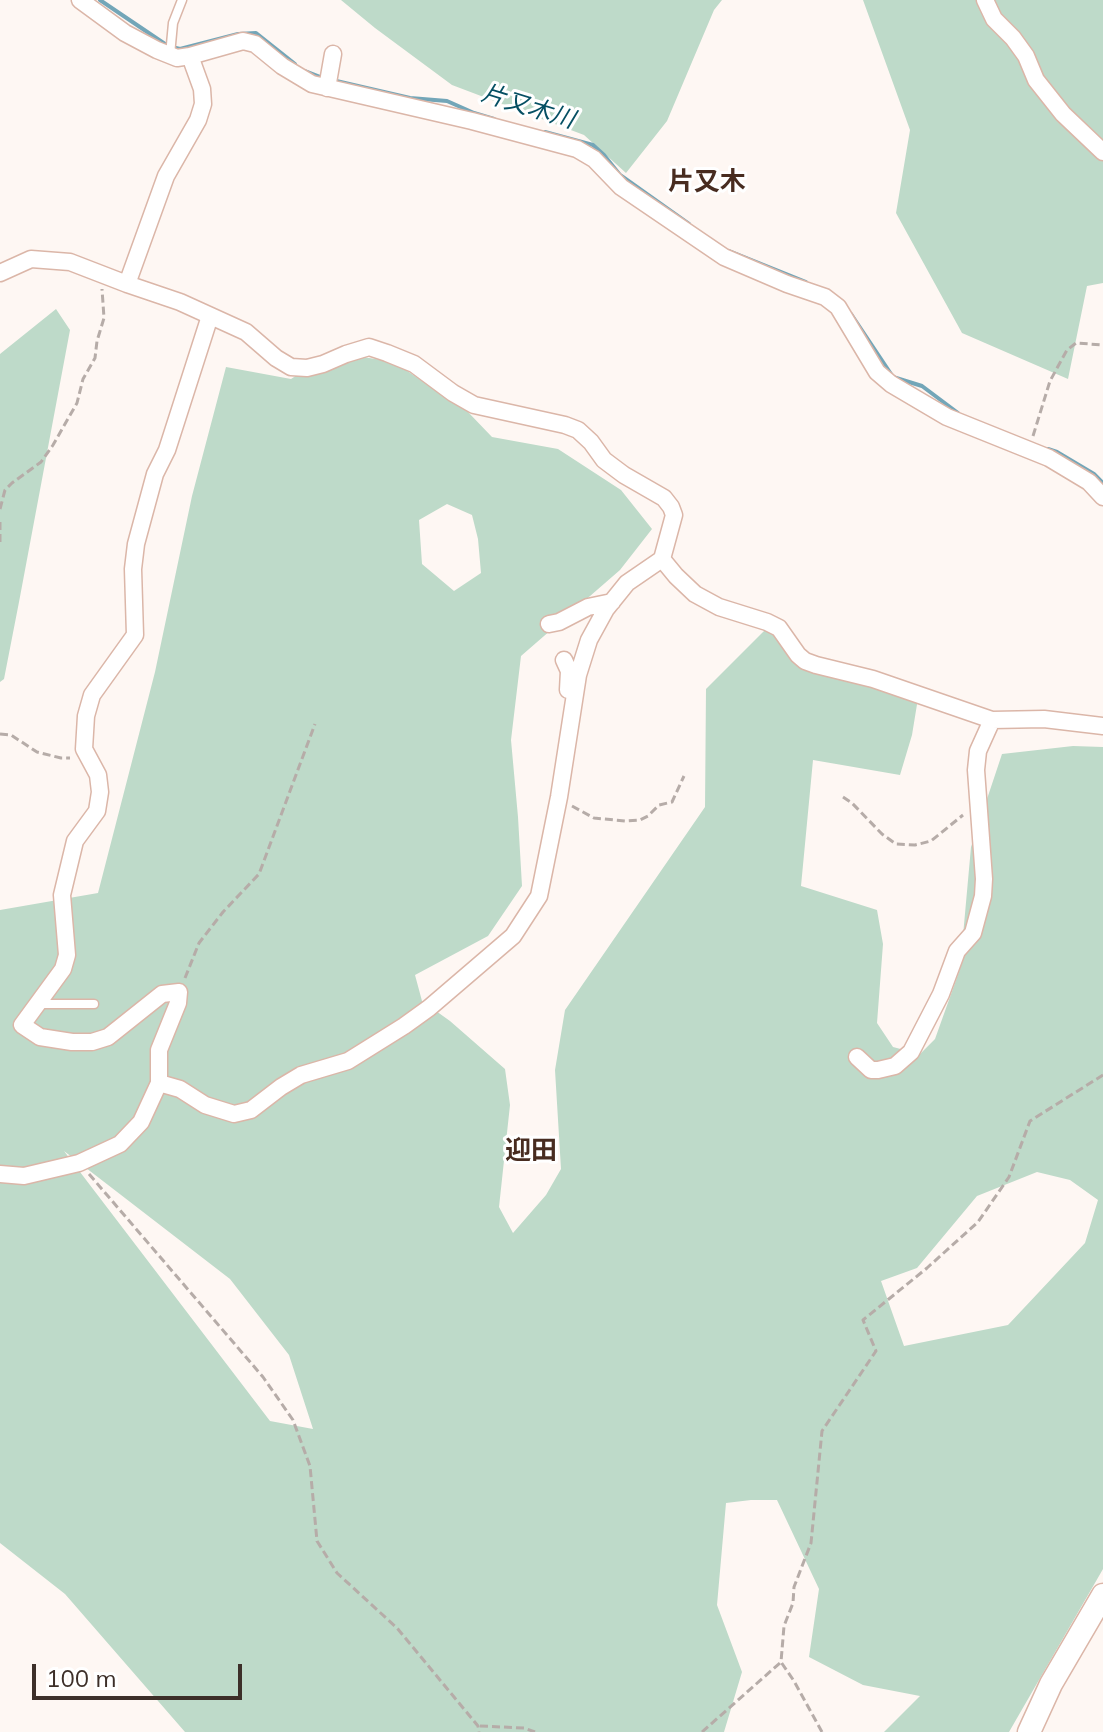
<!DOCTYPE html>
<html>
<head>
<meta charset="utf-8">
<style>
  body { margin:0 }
  #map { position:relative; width:1103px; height:1732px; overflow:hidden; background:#fef7f3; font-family:Mulish,sans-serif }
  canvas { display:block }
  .scale { position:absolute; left:32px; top:1664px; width:210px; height:36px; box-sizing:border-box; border:4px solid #3d2f29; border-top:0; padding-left:10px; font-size:24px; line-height:28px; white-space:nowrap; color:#3d2f29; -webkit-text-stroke:6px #fff; paint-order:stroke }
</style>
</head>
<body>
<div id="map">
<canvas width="1103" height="1732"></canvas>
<div class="scale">100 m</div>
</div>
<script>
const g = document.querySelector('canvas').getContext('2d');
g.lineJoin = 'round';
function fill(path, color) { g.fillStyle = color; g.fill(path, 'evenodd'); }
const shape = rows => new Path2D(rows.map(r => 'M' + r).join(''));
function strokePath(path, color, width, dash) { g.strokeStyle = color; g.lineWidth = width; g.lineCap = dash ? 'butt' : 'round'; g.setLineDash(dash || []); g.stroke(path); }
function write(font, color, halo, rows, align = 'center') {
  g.font = font + ' Mulish,"Noto Sans JP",sans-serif'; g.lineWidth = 6; g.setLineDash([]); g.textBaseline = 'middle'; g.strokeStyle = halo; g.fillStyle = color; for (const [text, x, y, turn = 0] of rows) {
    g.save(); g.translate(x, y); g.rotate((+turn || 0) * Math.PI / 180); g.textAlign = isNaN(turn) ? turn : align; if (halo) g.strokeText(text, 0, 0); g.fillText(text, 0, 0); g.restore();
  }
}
fill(shape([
  [341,0,722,0,714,10,667,121,626,173,584,135,452,85,375,28],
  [863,0,1103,0,1103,283,1087,286,1068,379,962,333,896,213,910,130],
  [56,309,70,330,19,602,4,679,0,682,0,354],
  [332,352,394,362,468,412,492,437,558,449,621,490,652,529,620,570,521,656,511,740,518,817,522,886,488,936,415,975,422,1001,450,1021,505,1069,510,1105,499,1207,513,1233,546,1195,561,1169,555,1070,565,1010,705,807,706,689,767,628,788,649,874,671,920,686,912,735,900,775,813,760,801,886,877,910,883,944,877,1023,893,1047,920,1054,935,1039,960,969,971,847,1002,754,1073,746,1103,747,1103,1569,1009,1732,884,1732,920,1696,863,1685,809,1657,819,1589,777,1500,751,1500,726,1503,717,1605,742,1672,724,1732,185,1732,65,1594,0,1543,0,910,98,893,155,672,192,496,226,367,291,379],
  [447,504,472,515,478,539,481,573,454,591,422,564,419,520],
  [64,1151,230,1279,289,1355,313,1429,270,1421],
  [1037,1172,1070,1180,1098,1200,1085,1243,1008,1325,904,1346,881,1281,917,1268,977,1196]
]), '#bedac9');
strokePath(shape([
  [100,0,168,46,180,49,238,34,256,33,295,64],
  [305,71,323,78],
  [332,80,410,98,447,101,474,113,494,119],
  [545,132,593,145,604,155,620,175,689,224],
  [729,251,806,282],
  [851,314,893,377,922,386,958,413],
  [1048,449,1057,452,1094,474,1103,483]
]), '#73a6b8', 4);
const lane = shape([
  [170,55,173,23,182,0],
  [38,1004,94,1004]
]);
const street = shape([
  [80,0,125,33,157,50,177,58,190,56,243,41,255,44,282,66,312,84,472,121,577,149,594,159,621,187,724,257,787,284,825,297,838,307,877,372,891,384,947,417,1049,458,1089,482,1103,497],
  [985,0,994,19,1013,38,1026,56,1036,80,1063,114,1103,152],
  [327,88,333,54],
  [0,273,31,259,70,262,127,284,180,302,246,332,276,358,291,367,307,368,323,364,346,354,369,347,387,353,414,364,453,393,474,405,565,425,578,430,591,442,604,460,624,475,664,498,671,507,674,515,662,559,627,583,606,609,589,640,578,675,559,797,539,896,513,936,429,1008,404,1026,348,1061,301,1075,281,1087,251,1110,234,1114,205,1105,180,1089,159,1083],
  [127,284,166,176,198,120,203,104,202,89,190,56],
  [662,559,676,576,695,594,719,607,767,622,779,628,798,655,805,661,816,665,873,679,992,720,1044,719,1103,726],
  [549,624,559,622,588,607,612,602],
  [564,660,569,671,568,690],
  [857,1057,871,1070,878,1070,895,1066,911,1052,941,994,957,951,973,933,983,896,984,879,976,770,978,751,992,720],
  [0,1174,24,1176,79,1163,120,1144,141,1122,159,1083,159,1050,178,1003,179,992,162,994,108,1037,92,1042,72,1042,40,1037,22,1025,63,969,67,955,62,895,75,841,97,811,100,792,98,775,84,749,86,716,92,695,135,635,133,569,136,544,155,474,167,450,210,316]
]);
const secondary = shape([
  [1029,1732,1051,1684,1103,1595]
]);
strokePath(lane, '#dbb6a8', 11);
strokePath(street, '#dbb6a8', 19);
strokePath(secondary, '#dbb6a8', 25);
strokePath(shape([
  [1033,436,1050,381,1067,350,1076,343,1103,345],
  [0,509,5,490,12,483,41,462,53,445,77,403,83,379,95,358,97,341,104,318,102,289],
  [0,522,0,546],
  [0,734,11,735,37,752,61,758,70,758],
  [843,797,852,803,882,834,896,844,915,845,931,841,963,815],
  [572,806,594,818,626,821,640,820,648,816,659,805,672,802,684,776],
  [185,978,199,943,223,912,259,874,315,724],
  [89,1174,263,1377,293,1420,310,1466,317,1541,337,1573,397,1628,478,1726,479,1732],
  [480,1726,524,1728,535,1732],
  [702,1732,781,1662],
  [822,1732,794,1681,781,1662,784,1626,793,1603,794,1587,811,1543,822,1431,876,1351,863,1320,927,1268,978,1222,1009,1177,1030,1121,1103,1075]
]), '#b6aca8', 3, [8, 4]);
strokePath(lane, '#fff', 8);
strokePath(street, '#fff', 16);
strokePath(secondary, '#fff', 22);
write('italic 24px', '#054f63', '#fff', [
  ["片又木川",528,107,17]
]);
write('bold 26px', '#482c20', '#fff', [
  ["片又木",707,182],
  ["迎田",531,1151]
]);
</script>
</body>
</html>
